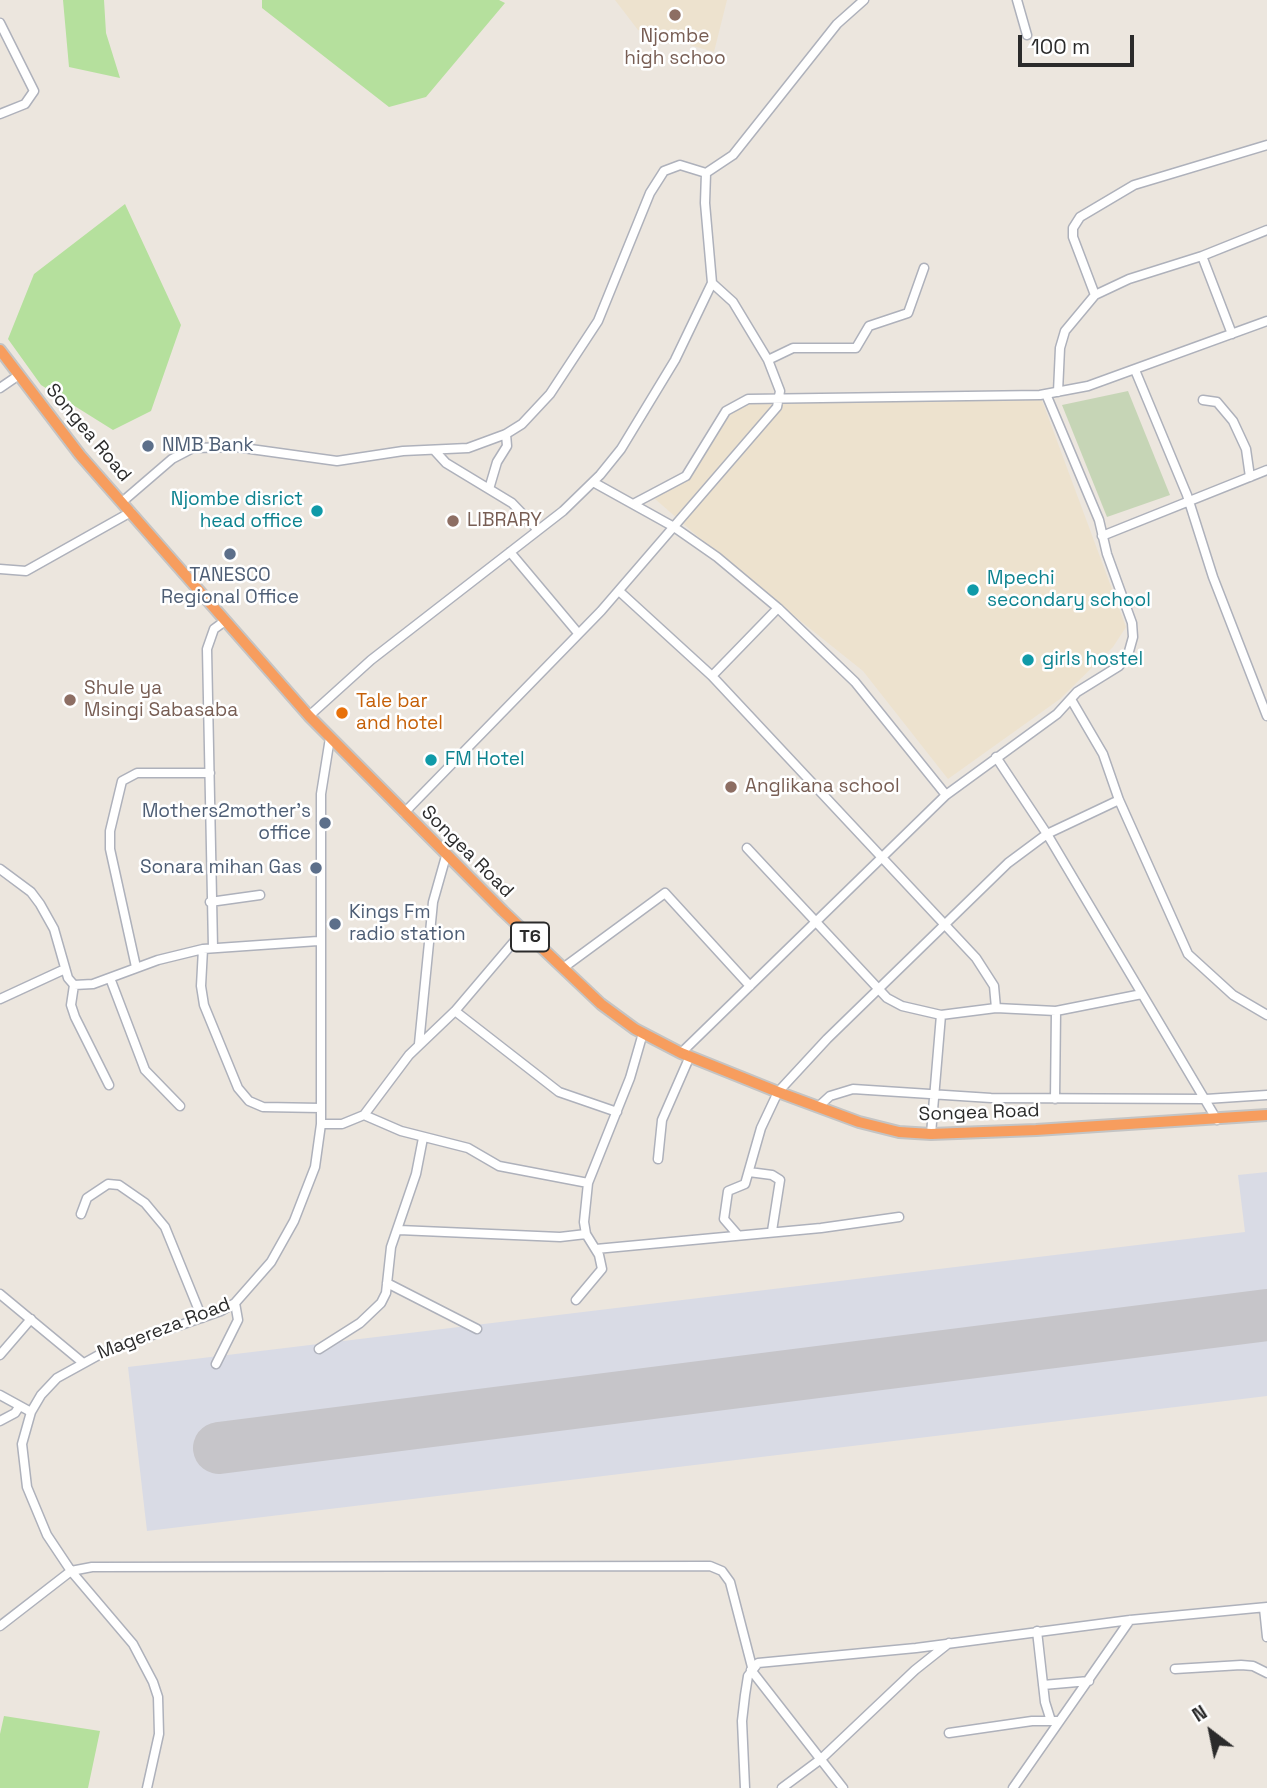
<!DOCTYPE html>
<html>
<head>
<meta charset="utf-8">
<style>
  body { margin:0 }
  #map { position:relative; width:1267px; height:1788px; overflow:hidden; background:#ece6de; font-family:"Space Grotesk",sans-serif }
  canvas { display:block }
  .north { position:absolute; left:1176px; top:1697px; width:70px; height:70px; -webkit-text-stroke:5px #fff; paint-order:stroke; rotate:328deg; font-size:19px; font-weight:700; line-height:28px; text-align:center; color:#2b2b2b }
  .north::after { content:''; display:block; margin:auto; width:24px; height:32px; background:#2b2b2b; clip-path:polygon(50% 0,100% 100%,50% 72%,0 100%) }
  .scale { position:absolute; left:1018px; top:35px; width:116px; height:32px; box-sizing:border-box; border:4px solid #2b2b2b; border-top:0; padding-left:9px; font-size:21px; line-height:24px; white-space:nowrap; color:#2b2b2b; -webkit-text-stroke:5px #fff; paint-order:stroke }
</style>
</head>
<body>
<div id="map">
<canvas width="1267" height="1788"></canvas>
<div class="north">N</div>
<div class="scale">100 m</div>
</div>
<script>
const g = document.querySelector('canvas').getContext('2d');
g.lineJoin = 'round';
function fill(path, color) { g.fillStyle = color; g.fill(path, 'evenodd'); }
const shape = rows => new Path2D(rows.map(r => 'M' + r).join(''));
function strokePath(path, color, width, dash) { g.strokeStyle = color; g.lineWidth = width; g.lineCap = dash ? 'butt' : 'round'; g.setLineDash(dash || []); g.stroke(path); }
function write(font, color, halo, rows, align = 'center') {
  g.font = font + ' "Space Grotesk",sans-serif'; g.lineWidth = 5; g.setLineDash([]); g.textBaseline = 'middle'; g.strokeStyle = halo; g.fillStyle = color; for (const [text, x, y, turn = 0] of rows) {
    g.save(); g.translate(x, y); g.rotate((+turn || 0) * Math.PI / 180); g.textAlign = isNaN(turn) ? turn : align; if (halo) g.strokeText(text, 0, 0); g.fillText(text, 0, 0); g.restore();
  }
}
fill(shape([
  [615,0,727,0,714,52,638,30],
  [1040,395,1126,627,1113,647,1060,699,948,779,863,671,728,563,654,498,696,460,738,405,791,401]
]), '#ede2ce');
fill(shape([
  [1267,1172,1267,1396,147,1531,128,1367,1245,1232,1238,1175]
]), '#d9dbe5');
fill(shape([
  [63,0,104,0,106,33,120,78,69,67],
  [262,0,499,0,505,3,426,97,389,107,262,8],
  [125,204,181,325,151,411,113,430,41,385,8,339,34,274],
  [4,1716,100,1731,88,1788,0,1788,0,1734]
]), '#b5e09d');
fill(shape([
  [1128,391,1170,495,1107,517,1062,405]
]), '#c6d5b6');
strokePath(shape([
  [219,1448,1267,1315]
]), '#c6c5c9', 52);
const minor = shape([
  [1017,0,1027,35],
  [0,23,34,91,25,104,0,114],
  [1095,295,1073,237,1073,228,1080,217,1134,185,1267,145],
  [1232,334,1202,256,1267,230],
  [768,360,793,348,856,348,869,326,908,313,924,268],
  [1135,370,1187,495,1213,577,1267,716],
  [0,388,19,375],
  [1058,392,1060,348,1065,331,1095,295,1129,279,1202,256],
  [1203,400,1217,402,1233,421,1246,449,1250,477],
  [435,451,446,463,512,503,538,530],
  [593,482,674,527,717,557,778,608,855,682,946,795],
  [489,489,497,462,507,446,506,434],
  [122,502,172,459,193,448,236,447,337,461,403,451,468,448,506,434,522,424,550,394,598,321,650,193,664,171,680,165,706,173,733,155,837,24,864,0],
  [635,503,686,476,726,411,748,399,1040,395,1088,386,1267,321],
  [1102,536,1267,470],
  [510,552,578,633],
  [0,569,26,571,131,512],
  [619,591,712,676,976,958,994,986,996,1008],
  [712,676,778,608],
  [1072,701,1103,754,1119,800,1188,954,1233,995,1267,1015],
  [309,716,371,660,563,511,600,475,621,449,675,360,712,283,705,203,706,173],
  [996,757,1047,834,1217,1120],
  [404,813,601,611,777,407,780,391,768,360,733,302,712,283],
  [747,848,887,998,902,1006,941,1015,996,1008,1056,1011,1142,994],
  [0,869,31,892,40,904,54,929,68,978,74,985,93,984,158,960,203,949,318,941],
  [210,902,260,895],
  [213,948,207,649,214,629,225,621],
  [203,949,201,986,204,1005,238,1088,249,1101,263,1107,321,1108],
  [136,967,110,849,110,831,122,781,137,773,210,773],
  [563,968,665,893,750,986],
  [110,978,145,1070,180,1106],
  [74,985,71,1005,75,1017,109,1085],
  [0,999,65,969],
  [455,1011,559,1092,617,1112],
  [419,1044,433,902,446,856],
  [681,1053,946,795,1057,714,1077,692,1119,666,1128,655,1133,637,1132,623,1107,554,1099,520,1046,394],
  [1055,1099,1056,1011],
  [818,1107,830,1096,853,1089,991,1098,1206,1099,1267,1095],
  [364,1115,401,1131,468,1148,499,1166,588,1183],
  [321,1124,342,1124,364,1115,409,1055,455,1011,523,931],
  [931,1134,941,1015],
  [658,1159,662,1120,690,1056],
  [749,1172,772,1175,780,1180,772,1231],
  [81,1214,87,1198,108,1184,119,1185,145,1203,165,1227,202,1318],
  [399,1230,560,1237,586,1234],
  [737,1234,724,1219,728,1191,745,1184,761,1128,778,1092,827,1039,1008,863,1047,834,1119,800],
  [596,1249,821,1228,899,1217],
  [387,1283,477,1329],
  [0,1294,82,1362],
  [576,1300,602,1269,599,1255,586,1234,584,1222,588,1183,630,1078,643,1033],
  [319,1349,360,1323,381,1303,386,1293,391,1247,416,1174,423,1138],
  [0,1355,31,1319],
  [216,1364,238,1320,235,1303],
  [0,1395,31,1412],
  [0,1421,15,1413,19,1407],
  [1264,1608,1267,1637],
  [0,1626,71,1571,92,1567,710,1566,722,1571,730,1582,752,1667],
  [1037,1631,1045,1702,1051,1721],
  [1175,1669,1241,1665,1253,1666,1267,1673],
  [751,1670,843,1788],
  [1043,1685,1089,1681],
  [949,1733,1032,1721,1059,1721],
  [147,1788,159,1734,158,1697,153,1682,133,1644,71,1571,47,1535,27,1487,22,1444,31,1412,41,1395,57,1378,106,1351,221,1311,235,1303,271,1262,294,1221,315,1167,321,1124,321,794,330,738],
  [745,1788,742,1721,745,1695,748,1676,758,1663,916,1648,1130,1620,1267,1607],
  [782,1788,821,1759,915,1670,949,1643],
  [1013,1788,1130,1620]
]);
const highway = shape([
  [0,350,80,455,309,716,503,911,601,1004,635,1029,681,1053,778,1092,859,1122,899,1132,931,1134,1036,1130,1267,1115]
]);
strokePath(minor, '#aeb1bb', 11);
strokePath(highway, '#c4c4c4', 14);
strokePath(minor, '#fff', 8);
strokePath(highway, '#f79d5e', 10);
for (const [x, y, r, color] of [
  [675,15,7,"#8d6e63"],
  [148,446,7,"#5c6f8a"],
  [317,511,7,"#0f9aa8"],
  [453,521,7,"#8d6e63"],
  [230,554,7,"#5c6f8a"],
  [973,590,7,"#0f9aa8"],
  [1028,660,7,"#0f9aa8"],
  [70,700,7,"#8d6e63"],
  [342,713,7,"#e8710a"],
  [431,760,7,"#0f9aa8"],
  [731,787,7,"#8d6e63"],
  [325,823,7,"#5c6f8a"],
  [316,868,7,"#5c6f8a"],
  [335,924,7,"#5c6f8a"]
]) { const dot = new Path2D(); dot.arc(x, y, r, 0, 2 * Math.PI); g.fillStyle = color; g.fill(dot); strokePath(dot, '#fff', 2.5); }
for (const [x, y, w] of [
  [530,937,38]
]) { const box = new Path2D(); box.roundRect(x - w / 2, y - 14.5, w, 29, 5); g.fillStyle = '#fff'; g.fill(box); strokePath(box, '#2b2b2b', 2); }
write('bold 18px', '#2b2b2b', null, [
  ["T6",530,937]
]);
write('19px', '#785e54', '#fff', [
  ["Njombe",675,37,"center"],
  ["high schoo",675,59,"center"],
  ["LIBRARY",467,521],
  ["Shule ya",84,689],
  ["Msingi Sabasaba",84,711],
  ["Anglikana school",745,787]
], 'left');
write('19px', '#2b2b2b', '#fff', [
  ["Songea Road",88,433,50],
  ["Songea Road",467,852,45],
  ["Songea Road",979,1113,-2],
  ["Magereza Road",164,1329,-21]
]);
write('19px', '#4e5e75', '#fff', [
  ["NMB Bank",162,446],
  ["TANESCO",230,576,"center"],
  ["Regional Office",230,598,"center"],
  ["Mothers2mother's",311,812,"right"],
  ["office",311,834,"right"],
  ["Sonara mihan Gas",302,868,"right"],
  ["Kings Fm",349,913],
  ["radio station",349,935]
], 'left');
write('19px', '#0d838f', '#fff', [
  ["Njombe disrict",303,500,"right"],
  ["head office",303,522,"right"],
  ["Mpechi",987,579],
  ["secondary school",987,601],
  ["girls hostel",1042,660],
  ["FM Hotel",445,760]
], 'left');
write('19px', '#c56008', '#fff', [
  ["Tale bar",356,702],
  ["and hotel",356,724]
], 'left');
</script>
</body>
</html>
